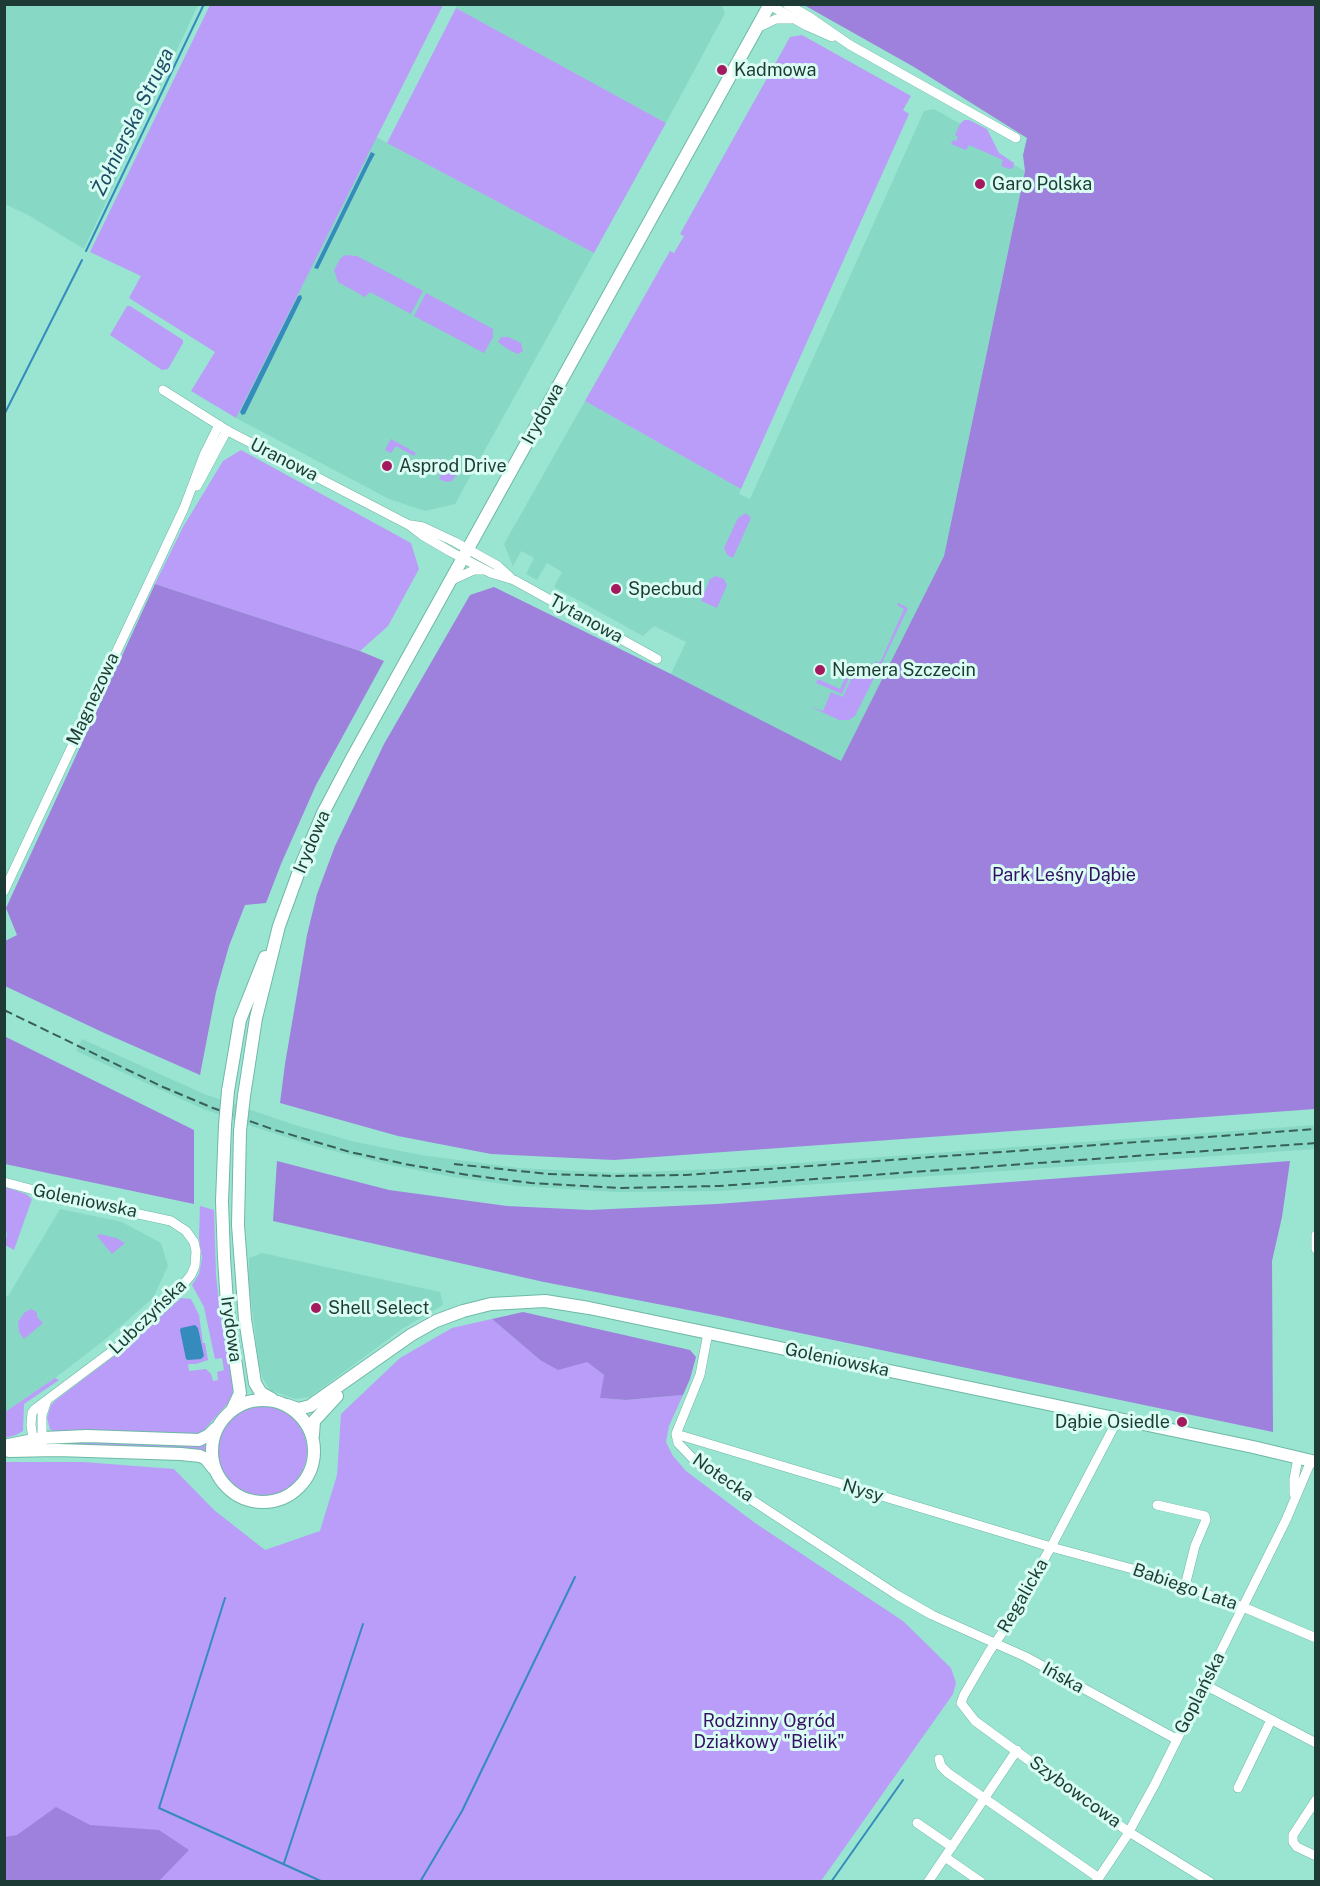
<!DOCTYPE html>
<html>
<head>
<meta charset="utf-8">
<style>
  body { margin:0 }
  #map { position:relative; width:1320px; height:1886px; overflow:hidden; background:#9ae4d2; font-family:"Public Sans",sans-serif }
  canvas { display:block }
  .frame { position:absolute; inset:0; border:6px solid #1d3b34; pointer-events:none }
</style>
</head>
<body>
<div id="map">
<canvas width="1320" height="1886"></canvas>
<div class="frame"></div>
</div>
<script>
const g = document.querySelector('canvas').getContext('2d');
g.lineJoin = 'round';
function fill(path, color) { g.fillStyle = color; g.fill(path, 'evenodd'); }
const shape = rows => new Path2D(rows.map(r => 'M' + r).join(''));
function strokePath(path, color, width, dash) { g.strokeStyle = color; g.lineWidth = width; g.lineCap = dash ? 'butt' : 'round'; g.setLineDash(dash || []); g.stroke(path); }
function write(font, color, halo, rows, align = 'center') {
  g.font = font + ' "Public Sans",sans-serif'; g.lineWidth = 6; g.setLineDash([]); g.textBaseline = 'middle'; g.strokeStyle = halo; g.fillStyle = color; for (const [text, x, y, turn = 0] of rows) {
    g.save(); g.translate(x, y); g.rotate((+turn || 0) * Math.PI / 180); g.textAlign = isNaN(turn) ? turn : align; if (halo) g.strokeText(text, 0, 0); g.fillText(text, 0, 0); g.restore();
  }
}
fill(shape([
  [5,4,198,5,84,249,30,216,5,204],
  [458,4,721,4,725,13,666,123,456,8],
  [934,109,989,140,993,153,1025,171,944,556,841,762,671,674,686,642,654,626,643,636,554,587,562,572,547,563,537,580,526,574,534,558,521,551,513,566,504,544,585,401,741,489,739,494,750,499,924,111],
  [376,137,594,253,455,504,425,511,389,499,236,418],
  [82,1039,204,1094,295,1125,355,1142,421,1155,518,1168,615,1173,717,1169,1315,1125,1315,1149,719,1191,616,1192,518,1186,453,1177,386,1164,322,1148,260,1129,201,1108,76,1051],
  [60,1209,122,1222,161,1243,168,1266,153,1298,107,1338,55,1378,5,1412,5,1295,8,1296],
  [262,1253,440,1292,443,1305,402,1329,310,1397,295,1399,270,1390,263,1379,259,1366,249,1283,249,1258]
]), '#87d8c5');
fill(shape([
  [210,5,443,5,236,418,191,391,215,352,129,298,141,276,90,252],
  [456,8,666,123,594,253,387,143],
  [802,35,911,96,903,110,909,114,741,489,585,401,670,251,674,253,684,236,680,234,790,37],
  [964,120,969,120,987,129,999,153,1014,163,1013,168,1009,169,1001,166,1003,160,969,145,966,150,951,144,953,140,956,141,958,137,955,135,960,124],
  [345,255,357,256,423,291,411,314,370,292,365,297,338,282,334,270,340,259],
  [426,293,493,329,493,337,484,353,414,316],
  [127,306,130,306,183,340,183,343,168,369,162,370,110,335],
  [501,337,508,337,521,343,523,351,518,354,509,350,498,342],
  [391,439,416,453,414,456,396,446,391,453,385,450],
  [241,450,411,543,419,569,388,626,360,651,155,584,183,527,223,461],
  [439,458,456,468,456,475,452,481,446,482,439,479,441,475,435,472,433,475,431,474],
  [746,513,751,518,733,558,727,555,724,548,738,518],
  [716,576,724,579,727,585,717,608,701,601,710,579],
  [898,603,908,608,881,665,878,666,875,665,875,661,880,663,904,609,897,605],
  [858,664,873,671,875,676,855,716,849,720,839,720,809,706,823,711,831,692,843,697],
  [847,674,850,676,842,694,816,683,818,679,840,689],
  [5,1187,26,1194,32,1199,14,1250,5,1245,5,1239,7,1236,5,1224],
  [200,1206,214,1210,216,1275,220,1312,233,1388,232,1396,228,1403,203,1431,197,1434,56,1433,50,1429,47,1418,51,1405,56,1400,130,1344,181,1298,191,1299,199,1315,203,1343,205,1343,208,1360,196,1364,188,1364,189,1371,206,1369,211,1374,213,1381,218,1380,217,1372,224,1370,222,1358,215,1359,204,1307,192,1285,199,1274,202,1258,199,1238],
  [99,1234,116,1238,125,1243,112,1254,97,1236],
  [31,1309,37,1312,37,1317,43,1323,24,1339,19,1332,18,1322,24,1313],
  [492,1319,540,1360,587,1362,604,1375,601,1398,626,1400,683,1395,669,1426,666,1442,673,1456,686,1471,755,1523,903,1621,951,1668,956,1683,953,1694,821,1881,5,1881,4,1462,83,1462,174,1469,214,1510,265,1550,320,1531,337,1475,341,1414,400,1358,452,1328],
  [55,1378,59,1380,24,1404,23,1431,16,1435,5,1438,5,1412],
  '217 1451a45 45 0 1 1 90 0a45 45 0 1 1-90 0Z',
  [47,1441,205,1444,205,1451,51,1445]
]), '#b99df8');
fill(shape([
  [804,5,1315,5,1315,1109,614,1160,491,1154,398,1136,280,1103,285,1064,307,935,317,894,335,846,384,744,470,595,494,587,671,674,841,761,944,556,1025,171,1023,155,1027,138,914,67],
  [155,584,360,651,384,661,316,785,281,864,266,903,245,905,229,946,216,992,200,1075,102,1032,5,986,5,941,17,935,6,908],
  [4,1036,194,1130,194,1204,5,1164],
  [277,1161,389,1190,507,1206,590,1210,717,1204,1290,1161,1282,1217,1272,1261,1273,1432,709,1314,544,1282,273,1221],
  [523,1312,690,1350,696,1357,690,1379,683,1395,626,1400,600,1398,604,1375,587,1362,558,1370,540,1360,492,1319],
  [56,1807,90,1825,159,1830,189,1850,159,1881,5,1881,5,1837,17,1835]
]), '#9e81dd');
fill(shape([
  [371,152,375,154,370,163,318,269,314,268],
  [301,295,302,298,245,414,242,415,240,412,298,296],
  [195,1325,198,1328,204,1356,201,1359,188,1360,186,1359,180,1330,181,1328]
]), '#358bbb');
strokePath(shape([
  [86,251,204,4],
  [4,415,82,260],
  [225,1598,159,1808,323,1882],
  [284,1863,363,1624],
  [420,1882,462,1811,575,1577],
  [831,1882,903,1780]
]), '#358bbb', 2);
const minor = shape([
  [768,4,807,26,832,37],
  [787,4,811,18,850,45,1016,138],
  [757,28,776,19,791,19],
  [163,390,228,431,409,525,422,535,451,552,491,573,514,580,657,659],
  [197,486,227,430],
  [411,525,423,527,455,542,498,566,510,577],
  [452,580,474,570,483,570],
  [4,891,184,508,204,455,219,425],
  [4,1182,60,1197,171,1221,186,1231,194,1242,196,1251,195,1266,191,1275,169,1302,119,1346,35,1409,32,1413,31,1425,34,1445],
  [1316,1235,1316,1249],
  [708,1333,700,1375,676,1434,678,1443,696,1462,709,1472,897,1595,932,1615,1026,1657,1176,1739],
  [1118,1419,1051,1547,1002,1633,989,1652,964,1695,961,1703,975,1721,1090,1805,1129,1832,1210,1882],
  [676,1434,1051,1547,1140,1571,1243,1607,1316,1638],
  [42,1444,42,1415,47,1400],
  [1294,1494,1294,1479,1298,1458],
  [1157,1505,1205,1516,1206,1520,1195,1546,1185,1586],
  [1205,1685,1316,1743],
  [939,1759,941,1766,948,1773,1099,1878],
  [1238,1788,1271,1720],
  [1316,1800,1293,1835,1293,1842,1297,1847,1316,1856],
  [917,1823,952,1847],
  [945,1857,981,1882],
  [928,1882,1017,1750],
  [1096,1882,1126,1837,1155,1784,1286,1520,1311,1461]
]);
const tertiary = shape([
  [228,1091,240,1020,265,957],
  [244,1096,256,1018,279,926,302,863,323,813,352,758,770,4],
  [225,1125,222,1201,224,1258,227,1303,240,1393,233,1408],
  [240,1131,238,1225,245,1319,255,1383,261,1393,272,1399],
  '212 1451a51 51 0 1 1 102 0a51 51 0 1 1-102 0Z',
  [287,1405,298,1409,310,1406,411,1335,436,1321,463,1311,491,1304,545,1301,589,1308,1253,1447,1316,1462],
  [313,1435,314,1421,337,1396],
  [4,1446,43,1438,87,1436,199,1440,209,1435,216,1428],
  [9,1451,57,1450,181,1454,200,1456,206,1459,214,1469]
]);
strokePath(minor, '#6fb8a6', 10);
strokePath(tertiary, '#6fb8a6', 14);
strokePath(minor, '#fff', 9);
strokePath(tertiary, '#fff', 12);
strokePath(shape([
  [4,1010,163,1087,213,1108,275,1130,350,1152,405,1164,468,1175,531,1183,622,1188,719,1186,1316,1143],
  [454,1164,548,1174,615,1176,686,1175,1316,1129]
]), '#396057', 2, [9, 4.5]);
const tertiaryBridge = shape([
  [225,1125,228,1091],
  [240,1131,244,1096]
]);
strokePath(tertiaryBridge, '#6fb8a6', 14, []);
strokePath(tertiaryBridge, '#fff', 12);
for (const [x, y, r, color] of [
  [722,70,6,"#a5195f"],
  [980,184,6,"#a5195f"],
  [387,466,6,"#a5195f"],
  [616,589,6,"#a5195f"],
  [820,670,6,"#a5195f"],
  [316,1308,6,"#a5195f"],
  [1182,1422,6,"#a5195f"]
]) { const dot = new Path2D(); dot.arc(x, y, r, 0, 2 * Math.PI); g.fillStyle = color; g.fill(dot); strokePath(dot, '#d9fdf3', 2); }
write('18px', '#1d3b34', '#d9fdf3', [
  ["Kadmowa",734,70],
  ["Garo Polska",992,184],
  ["Asprod Drive",399,466],
  ["Specbud",628,589],
  ["Nemera Szczecin",832,670],
  ["Shell Select",328,1308],
  ["Dąbie Osiedle",1170,1422,"right"]
], 'left');
write('18px', '#1d3b34', '#d9fdf3', [
  ["Irydowa",543,414,-61],
  ["Uranowa",284,460,27],
  ["Tytanowa",586,619,29],
  ["Magnezowa",93,699,-65],
  ["Irydowa",312,842,-67],
  ["Goleniowska",85,1201,12],
  ["Lubczyńska",148,1317,-44],
  ["Irydowa",231,1329,82],
  ["Goleniowska",837,1360,12],
  ["Notecka",723,1478,35],
  ["Nysy",863,1491,17],
  ["Babiego Lata",1185,1587,19],
  ["Regalicka",1023,1596,-60],
  ["Ińska",1063,1678,29],
  ["Goplańska",1200,1693,-63],
  ["Szybowcowa",1075,1792,36]
]);
write('18px', '#351063', '#d9fdf3', [
  ["Park Leśny Dąbie",1064,875],
  ["Rodzinny Ogród",769,1721],
  ["Działkowy \"Bielik\"",769,1742]
]);
write('italic 20px', '#1e4b66', '#d9fdf3', [
  ["Żołnierska Struga",133,122,-64]
]);
</script>
</body>
</html>
